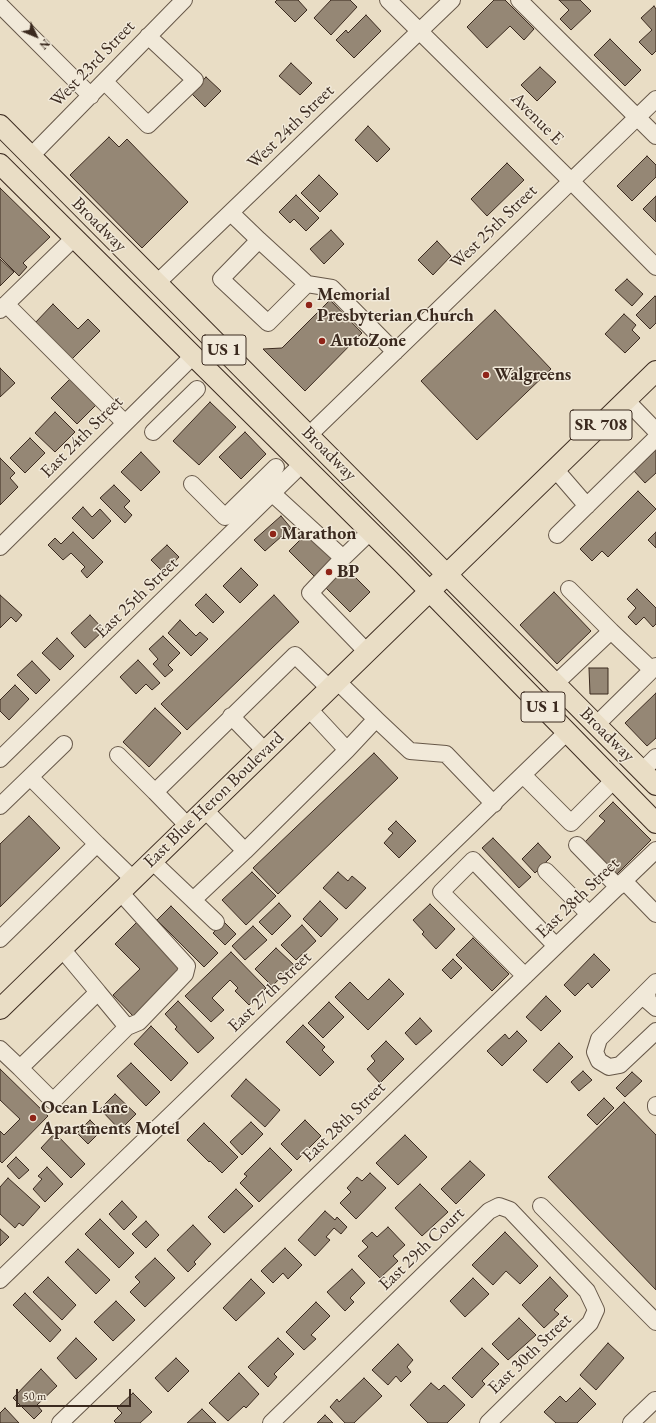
<!DOCTYPE html>
<html>
<head>
<meta charset="utf-8">
<style>
  body { margin:0 }
  #map { position:relative; width:656px; height:1423px; overflow:hidden; background:#e9ddc5; font-family:"EB Garamond",serif }
  canvas { display:block }
  .north { position:absolute; left:16px; top:16px; width:40px; height:40px; -webkit-text-stroke:3px #f1e9d9; paint-order:stroke; rotate:134deg; font-size:11px; font-weight:700; line-height:16px; text-align:center; color:#3b2a1f }
  .north::after { content:''; display:block; margin:auto; width:14px; height:18px; background:#3b2a1f; clip-path:polygon(50% 0,100% 100%,50% 72%,0 100%) }
  .scale { position:absolute; left:16px; top:1389px; width:115px; height:18px; box-sizing:border-box; border:2px solid #3b2a1f; border-top:0; padding-left:5px; font-size:12px; line-height:14px; white-space:nowrap; color:#3b2a1f; -webkit-text-stroke:3px #f1e9d9; paint-order:stroke }
</style>
</head>
<body>
<div id="map">
<canvas width="656" height="1423"></canvas>
<div class="north">N</div>
<div class="scale">50 m</div>
</div>
<script>
const g = document.querySelector('canvas').getContext('2d');
g.lineJoin = 'round';
function fill(path, color) { g.fillStyle = color; g.fill(path, 'evenodd'); }
const shape = rows => new Path2D(rows.map(r => 'M' + r).join(''));
function strokePath(path, color, width, dash) { g.strokeStyle = color; g.lineWidth = width; g.lineCap = dash ? 'butt' : 'round'; g.setLineDash(dash || []); g.stroke(path); }
function write(font, color, halo, rows, align = 'center') {
  g.font = font + ' "EB Garamond",serif'; g.lineWidth = 3; g.setLineDash([]); g.textBaseline = 'middle'; g.strokeStyle = halo; g.fillStyle = color; for (const [text, x, y, turn = 0] of rows) {
    g.save(); g.translate(x, y); g.rotate((+turn || 0) * Math.PI / 180); g.textAlign = isNaN(turn) ? turn : align; if (halo) g.strokeText(text, 0, 0); g.fillText(text, 0, 0); g.restore();
  }
}
const building = shape([
  [277,0,298,0,307,10,295,22,275,2,277,0],
  [331,0,350,0,357,7,331,35,314,18,331,0],
  [494,0,505,0,534,29,524,40,510,26,487,48,467,27,494,0],
  [559,0,580,0,591,11,571,30,560,19,569,10,559,0],
  [654,6,656,9,656,51,652,55,639,42,652,30,641,18,654,6],
  [366,15,381,31,354,58,336,40,346,30,348,33,366,15],
  [610,39,641,70,625,86,594,55,610,39],
  [291,63,312,83,300,95,279,76,291,63],
  [540,67,556,82,537,101,521,85,540,67],
  [206,77,221,91,205,107,191,93,206,77],
  [368,126,390,149,377,162,355,140,368,126],
  [109,137,119,147,127,139,188,202,142,248,70,175,109,137],
  [647,156,656,165,656,177,632,201,617,186,647,156],
  [507,163,524,180,487,216,471,199,507,163],
  [319,175,338,194,320,212,301,193,319,175],
  [0,188,50,237,23,263,27,267,19,276,0,257,0,188],
  [296,195,319,218,306,231,294,219,290,223,279,212,296,195],
  [656,196,656,222,643,209,656,196],
  [331,230,344,244,324,264,310,249,331,230],
  [437,241,451,256,433,275,418,260,437,241],
  [0,259,14,272,0,286,0,259],
  [627,279,643,294,632,306,615,290,627,279],
  [655,296,656,297,656,323,650,329,636,315,655,296],
  [330,300,362,333,305,391,263,349,282,348,330,300],
  [53,304,78,329,88,319,100,331,71,360,35,323,53,304],
  [495,310,551,369,477,440,421,381,495,310],
  [624,314,636,325,632,330,640,338,625,353,605,334,624,314],
  [0,368,15,383,0,397,0,368],
  [70,379,96,405,77,424,51,398,70,379],
  [210,402,236,427,199,465,173,441,210,402],
  [55,412,75,432,55,452,35,433,55,412],
  [245,432,266,454,241,479,219,457,245,432],
  [30,438,45,453,25,473,10,458,30,438],
  [656,450,656,473,645,483,634,471,656,450],
  [141,452,160,472,141,491,121,472,141,452],
  [0,458,15,473,10,478,18,487,0,505,0,458],
  [114,485,130,501,124,507,132,515,125,523,100,498,114,485],
  [638,491,656,509,608,557,602,551,592,561,580,549,638,491],
  [83,507,92,517,100,509,111,521,93,539,72,518,83,507],
  [281,516,291,528,265,551,254,540,281,516],
  [309,531,370,592,350,612,289,551,309,531],
  [73,532,103,562,87,578,81,571,85,567,71,553,63,560,48,545,55,538,61,544,73,532],
  [656,532,656,548,648,540,656,532],
  [167,545,179,557,164,573,151,560,167,545],
  [241,568,258,585,240,603,223,586,241,568],
  [637,589,656,608,656,624,653,627,644,617,636,625,628,617,636,608,627,599,637,589],
  [554,592,591,631,557,664,520,625,554,592],
  [206,594,224,612,213,623,195,605,206,594],
  [0,595,22,615,16,622,11,617,0,628,0,595],
  [274,595,299,622,187,730,161,704,274,595],
  [90,615,104,630,85,648,71,633,90,615],
  [180,620,196,636,200,632,208,639,191,656,168,633,180,620],
  [163,636,180,653,168,665,173,670,165,677,153,664,158,659,149,649,163,636],
  [57,638,74,656,60,670,42,653,57,638],
  [138,660,160,683,152,690,146,684,136,694,120,677,138,660],
  [32,661,50,680,36,694,17,675,32,661],
  [589,668,608,668,608,694,590,694,589,668],
  [15,685,29,699,9,720,0,711,0,700,15,685],
  [656,693,656,738,647,746,625,723,656,693],
  [155,708,181,733,149,767,123,742,155,708],
  [374,753,398,778,278,894,253,868,374,753],
  [613,802,651,840,617,874,585,842,605,821,599,816,613,802],
  [29,816,60,848,0,907,0,844,29,816],
  [396,821,416,841,399,858,384,843,393,833,388,829,396,821],
  [493,838,531,877,519,888,482,848,493,838],
  [538,843,551,857,535,873,522,859,538,843],
  [252,872,276,896,246,925,222,900,252,872],
  [338,872,348,881,352,876,366,888,346,909,323,888,338,872],
  [320,901,338,919,321,937,303,919,320,901],
  [279,903,291,916,272,935,259,922,279,903],
  [430,904,455,929,436,949,422,934,424,932,413,920,430,904],
  [171,906,218,953,204,967,157,920,171,906],
  [137,922,182,968,133,1016,113,995,140,969,115,944,137,922],
  [224,922,236,934,225,945,213,933,224,922],
  [302,925,316,941,296,960,281,945,302,925],
  [253,926,267,940,245,960,232,946,253,926],
  [473,938,509,974,492,991,456,955,473,938],
  [276,948,294,965,272,986,255,969,276,948],
  [231,952,266,988,249,1005,235,991,238,988,230,980,212,998,224,1010,211,1022,185,996,231,952],
  [594,954,610,970,592,988,588,983,575,996,564,985,594,954],
  [453,959,462,968,451,979,442,970,453,959],
  [389,979,404,994,368,1030,335,997,350,982,368,1000,389,979],
  [546,996,561,1011,541,1031,526,1017,546,996],
  [178,1001,214,1038,198,1053,175,1029,177,1027,165,1014,178,1001],
  [329,1002,344,1017,323,1038,308,1023,329,1002],
  [420,1018,432,1031,416,1045,405,1033,420,1018],
  [303,1025,325,1047,322,1050,334,1062,320,1076,286,1042,303,1025],
  [151,1026,188,1063,171,1081,134,1044,151,1026],
  [517,1031,527,1041,502,1066,487,1051,505,1034,509,1039,517,1031],
  [386,1041,404,1059,380,1083,367,1069,375,1061,371,1056,386,1041],
  [559,1043,573,1057,547,1083,533,1070,559,1043],
  [131,1063,160,1092,146,1106,117,1076,131,1063],
  [0,1069,48,1116,2,1163,0,1161,0,1131,4,1135,20,1119,0,1100,0,1069],
  [583,1071,592,1080,579,1091,571,1082,583,1071],
  [632,1072,642,1081,625,1097,616,1088,632,1072],
  [246,1079,280,1110,265,1127,231,1096,246,1079],
  [115,1094,136,1114,120,1130,100,1109,115,1094],
  [604,1098,614,1108,597,1125,587,1115,604,1098],
  [624,1102,656,1135,656,1290,548,1177,624,1102],
  [90,1120,101,1131,88,1144,77,1133,90,1120],
  [305,1120,321,1136,297,1160,281,1144,305,1120],
  [251,1122,263,1134,242,1155,230,1142,251,1122],
  [204,1123,238,1157,222,1173,210,1161,209,1162,187,1140,204,1123],
  [55,1133,85,1164,71,1178,41,1148,55,1133],
  [405,1135,427,1157,398,1185,376,1163,405,1135],
  [270,1148,292,1170,259,1202,240,1183,247,1176,244,1174,270,1148],
  [16,1157,29,1170,19,1179,7,1166,16,1157],
  [470,1161,485,1175,456,1204,441,1189,470,1161],
  [47,1167,63,1184,45,1202,33,1189,42,1179,38,1176,47,1167],
  [370,1173,386,1188,356,1219,340,1203,351,1192,347,1188,357,1177,362,1181,370,1173],
  [8,1178,40,1207,23,1226,19,1223,15,1228,0,1214,0,1187,8,1178],
  [420,1184,448,1212,422,1236,395,1208,420,1184],
  [236,1189,253,1206,224,1233,208,1217,236,1189],
  [122,1201,137,1217,124,1230,109,1214,122,1201],
  [325,1211,335,1220,337,1217,347,1227,341,1234,334,1228,326,1237,330,1240,315,1256,298,1240,325,1211],
  [100,1219,134,1253,119,1268,85,1234,100,1219],
  [146,1221,159,1235,146,1248,132,1234,146,1221],
  [193,1225,211,1244,194,1262,196,1264,188,1272,167,1250,193,1225],
  [388,1227,405,1245,393,1256,398,1261,380,1278,358,1256,368,1247,362,1241,372,1232,377,1237,388,1227],
  [0,1229,9,1237,0,1246,0,1229],
  [505,1232,538,1266,520,1284,506,1271,493,1285,472,1265,505,1232],
  [285,1248,302,1265,288,1279,283,1273,273,1283,261,1271,285,1248],
  [78,1249,110,1280,96,1294,65,1262,78,1249],
  [155,1258,175,1278,145,1307,130,1292,140,1282,135,1277,155,1258],
  [352,1269,365,1283,350,1298,354,1302,345,1311,327,1292,352,1269],
  [48,1277,76,1305,62,1320,33,1292,48,1277],
  [550,1277,568,1296,554,1310,559,1314,544,1328,522,1305,550,1277],
  [473,1278,489,1294,465,1317,450,1301,473,1278],
  [251,1279,265,1293,236,1321,223,1308,251,1279],
  [25,1293,61,1330,50,1342,13,1305,25,1293],
  [116,1301,135,1320,113,1341,94,1322,116,1301],
  [316,1302,330,1316,311,1335,316,1339,304,1350,286,1332,316,1302],
  [519,1318,536,1335,508,1360,492,1344,519,1318],
  [76,1338,97,1359,76,1379,57,1358,76,1338],
  [278,1338,294,1354,274,1374,277,1377,268,1387,248,1367,278,1338],
  [608,1343,624,1358,596,1390,580,1375,608,1343],
  [398,1344,413,1360,407,1367,411,1372,401,1382,396,1376,388,1385,372,1370,398,1344],
  [482,1348,499,1364,482,1381,485,1384,472,1398,452,1378,482,1348],
  [176,1358,189,1371,168,1392,155,1378,176,1358],
  [41,1369,57,1386,37,1405,42,1411,34,1419,13,1398,41,1369],
  [239,1373,259,1394,246,1408,244,1406,228,1421,209,1403,239,1373],
  [364,1378,382,1396,354,1423,345,1423,330,1407,337,1399,339,1402,364,1378],
  [431,1383,439,1390,444,1385,465,1405,447,1423,428,1423,410,1405,431,1383],
  [580,1388,596,1404,577,1423,556,1423,544,1412,560,1396,566,1402,580,1388],
  [133,1393,152,1412,140,1423,116,1423,114,1421,122,1413,117,1408,133,1393],
  [5,1408,19,1423,0,1423,0,1413,5,1408],
  [202,1409,216,1423,187,1423,202,1409],
  [325,1415,333,1423,317,1423,325,1415]
]);
fill(building, '#958775');
strokePath(building, '#3b2a1f', 1);
const minor = shape([
  [388,0,571,181,656,267],
  [519,0,656,136],
  [0,5,91,96],
  [105,82,148,125,195,80,148,36],
  [31,156,184,0],
  [231,213,259,240,307,284,332,288,395,352],
  [259,240,221,279,268,323,307,284],
  [157,283,452,0],
  [6,304,125,423],
  [0,310,74,238],
  [626,400,656,431],
  [153,432,197,389],
  [309,435,656,99],
  [555,469,587,506],
  [192,484,225,517,276,467],
  [273,494,343,558],
  [557,535,656,438],
  [0,547,193,356],
  [569,589,611,631],
  [367,652,310,593,343,558,370,532],
  [337,681,376,719],
  [556,683,611,631,652,670],
  [309,709,347,750],
  [231,716,265,751],
  [597,724,656,666],
  [118,755,155,792,295,655,329,688],
  [0,759,302,464],
  [642,771,656,757],
  [523,775,571,823,614,780],
  [30,777,97,844],
  [155,792,188,826],
  [0,806,64,744],
  [205,810,245,851],
  [577,845,618,887],
  [152,861,193,900,245,851,347,750,376,719,410,751,446,754,494,804],
  [546,871,589,914],
  [624,881,656,914],
  [120,892,187,966,185,974,139,1022,127,1027],
  [193,900,216,922],
  [0,939,97,844,133,879],
  [62,949,98,992],
  [525,976,441,892,473,860,556,946],
  [656,982,599,1039,595,1052,599,1061,609,1067,620,1065,656,1031],
  [647,992,648,1001,656,1008],
  [0,1049,20,1068,53,1101,127,1027,98,992,20,1068],
  [656,1105,656,1107],
  [541,1206,656,1322],
  [0,1280,567,732],
  [60,1423,656,850],
  [271,1423,489,1211,499,1206,510,1210,587,1291,596,1310,590,1323,488,1423],
  [631,1423,655,1400,656,1401]
]);
const major = shape([
  [0,125,656,785],
  [0,164,402,563,656,823],
  [0,1009,656,371]
]);
strokePath(minor, '#665748', 18);
strokePath(major, '#3b2a1f', 22);
strokePath(minor, '#f1e9d9', 16);
strokePath(major, '#e9ddc5', 20);
for (const [x, y, r, color] of [
  [309,305,4,"#8f2418"],
  [322,341,4,"#8f2418"],
  [486,375,4,"#8f2418"],
  [273,534,4,"#8f2418"],
  [329,572,4,"#8f2418"],
  [33,1118,4,"#8f2418"]
]) { const dot = new Path2D(); dot.arc(x, y, r, 0, 2 * Math.PI); g.fillStyle = color; g.fill(dot); strokePath(dot, '#f1e9d9', 1.5); }
for (const [x, y, w] of [
  [224,350,44],
  [601,425,62],
  [543,707,44]
]) { const box = new Path2D(); box.roundRect(x - w / 2, y - 15, w, 30, 3); g.fillStyle = '#f1e9d9'; g.fill(box); strokePath(box, '#3b2a1f', 1); }
write('bold 17px', '#3b2a1f', null, [
  ["US 1",224,350],
  ["SR 708",601,425],
  ["US 1",543,707]
]);
write('18px', '#3b2a1f', '#f1e9d9', [
  ["West 23rd Street",93,64,-46],
  ["Avenue E",537,119,45],
  ["West 24th Street",291,127,-44],
  ["Broadway",99,225,45],
  ["West 25th Street",494,227,-44],
  ["East 24th Street",82,437,-45],
  ["Broadway",329,454,45],
  ["East 25th Street",137,598,-44],
  ["Broadway",607,735,45],
  ["East Blue Heron Boulevard",214,800,-44],
  ["East 28th Street",578,898,-44],
  ["East 27th Street",270,992,-44],
  ["East 28th Street",344,1122,-44],
  ["East 29th Court",422,1249,-44],
  ["East 30th Street",530,1354,-44]
]);
write('bold 18px', '#3b2a1f', '#f1e9d9', [
  ["Memorial",317,295],
  ["Presbyterian Church",317,316],
  ["AutoZone",330,341],
  ["Walgreens",494,375],
  ["Marathon",281,534],
  ["BP",337,572],
  ["Ocean Lane",41,1108],
  ["Apartments Motel",41,1129]
], 'left');
</script>
</body>
</html>
